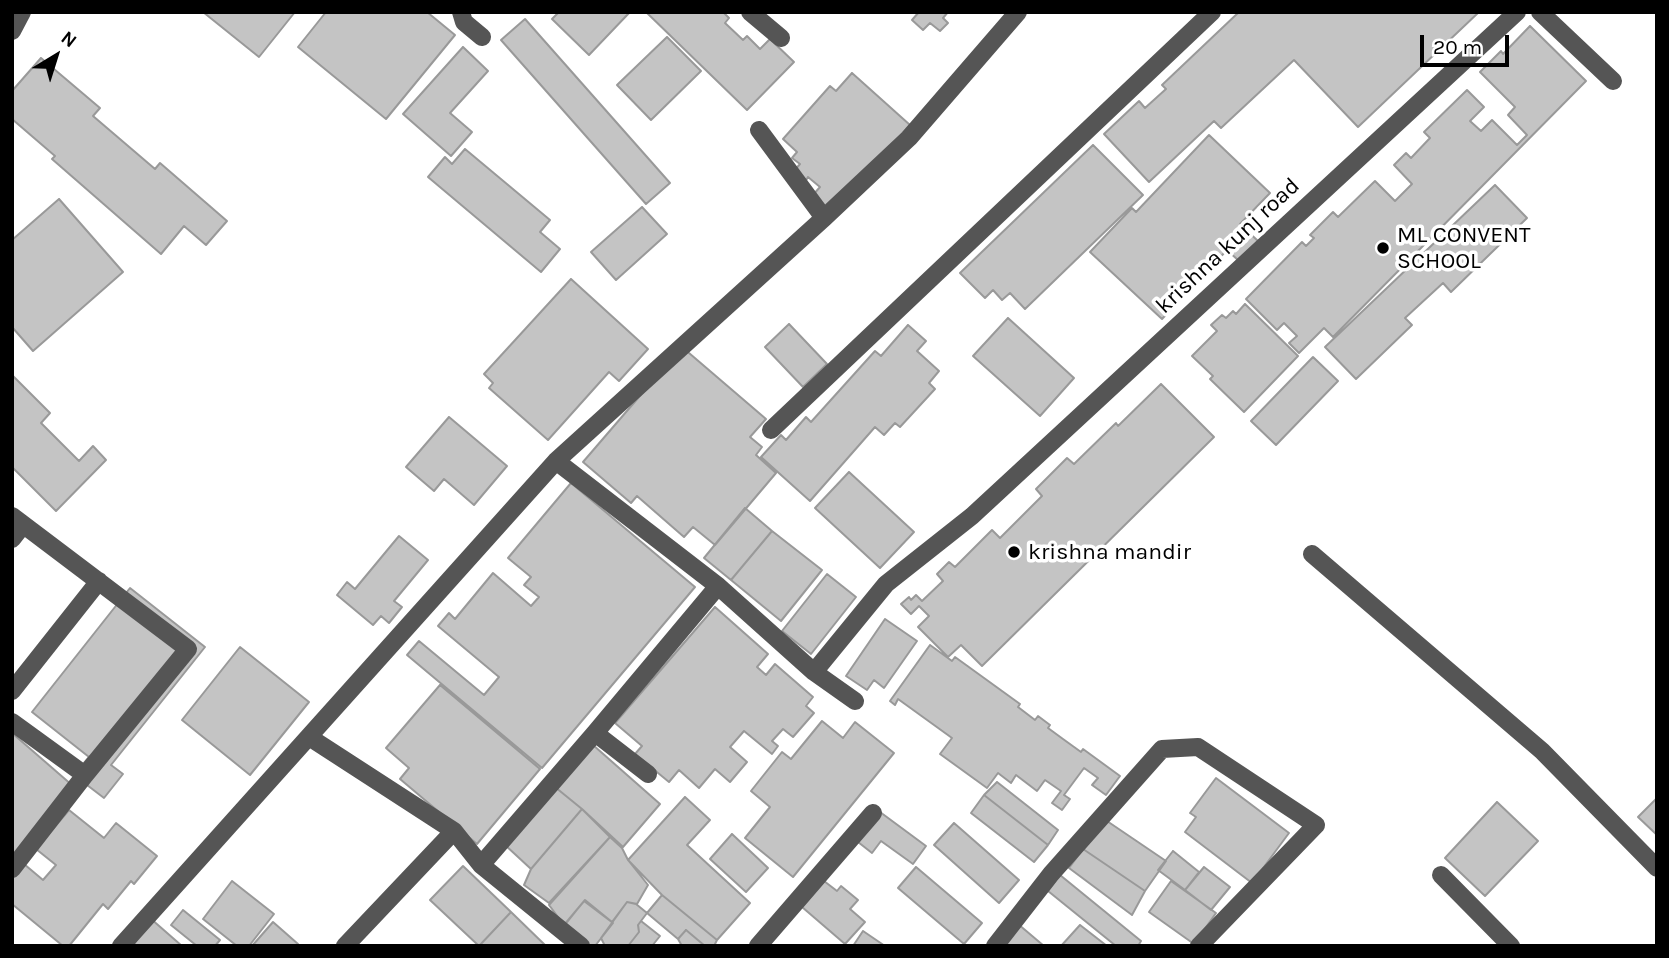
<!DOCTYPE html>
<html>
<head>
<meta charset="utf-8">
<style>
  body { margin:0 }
  #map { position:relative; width:1669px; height:958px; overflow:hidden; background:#fff; font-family:Karla,sans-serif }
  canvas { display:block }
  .frame { position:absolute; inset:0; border:14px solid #000; pointer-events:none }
  .north { position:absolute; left:21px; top:21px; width:70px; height:70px; -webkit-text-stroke:5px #fff; paint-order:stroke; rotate:38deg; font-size:19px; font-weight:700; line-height:28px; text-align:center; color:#000 }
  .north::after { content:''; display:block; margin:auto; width:24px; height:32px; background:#000; clip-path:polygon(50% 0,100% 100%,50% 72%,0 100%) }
  .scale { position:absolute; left:1420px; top:35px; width:89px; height:32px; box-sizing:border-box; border:4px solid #000; border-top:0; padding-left:9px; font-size:21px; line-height:24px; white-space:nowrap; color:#000; -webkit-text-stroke:5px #fff; paint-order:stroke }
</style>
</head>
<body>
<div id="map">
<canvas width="1669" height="958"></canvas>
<div class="frame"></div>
<div class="north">N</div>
<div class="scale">20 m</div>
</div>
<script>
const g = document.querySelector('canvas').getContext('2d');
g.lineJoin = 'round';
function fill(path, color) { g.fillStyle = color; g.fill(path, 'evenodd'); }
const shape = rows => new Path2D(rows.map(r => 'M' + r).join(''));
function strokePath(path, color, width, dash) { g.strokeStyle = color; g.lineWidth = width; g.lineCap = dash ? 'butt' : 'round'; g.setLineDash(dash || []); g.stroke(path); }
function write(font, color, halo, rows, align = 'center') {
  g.font = font + ' Karla,sans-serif'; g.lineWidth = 7; g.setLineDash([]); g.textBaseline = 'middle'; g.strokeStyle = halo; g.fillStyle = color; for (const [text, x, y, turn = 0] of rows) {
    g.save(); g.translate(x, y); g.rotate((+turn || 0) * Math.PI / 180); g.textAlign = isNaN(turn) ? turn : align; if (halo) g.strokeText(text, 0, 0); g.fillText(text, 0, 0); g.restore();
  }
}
const building = shape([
  [203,12,295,12,259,57,203,12],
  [326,12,427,12,455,35,386,119,298,47,326,12],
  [559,12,630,12,589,55,552,19,559,12],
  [646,12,723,12,729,18,725,23,743,40,747,36,760,49,770,39,794,62,747,110,646,12],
  [919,12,948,12,943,18,948,23,940,31,930,23,923,30,912,20,919,12],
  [1239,12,1479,12,1358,127,1294,60,1221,128,1214,121,1149,182,1104,134,1139,101,1145,108,1166,89,1162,85,1239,12],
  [525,19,670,183,646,204,501,40,525,19],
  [1530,26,1586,81,1333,337,1324,328,1299,353,1289,343,1297,336,1284,323,1277,330,1246,299,1302,242,1306,246,1314,238,1310,235,1333,212,1338,217,1375,181,1395,201,1412,184,1394,165,1406,153,1411,158,1430,138,1424,132,1467,90,1484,107,1470,121,1481,131,1492,120,1517,145,1527,135,1508,115,1515,107,1480,72,1501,51,1503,54,1530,26],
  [667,37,701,71,651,120,617,85,667,37],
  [463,47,488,71,450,113,472,132,451,156,403,114,463,47],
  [41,58,100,108,93,116,155,169,160,163,227,221,206,245,184,226,161,254,52,159,55,156,12,119,12,91,41,58],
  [852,73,910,125,832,212,813,195,820,187,808,177,805,182,793,172,800,164,792,158,797,152,783,139,830,86,836,91,852,73],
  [1209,135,1270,193,1240,224,1258,241,1239,261,1227,250,1162,319,1090,252,1132,208,1136,212,1209,135],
  [1093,145,1143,195,1025,309,1010,293,1002,300,993,290,985,298,960,273,1093,145],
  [465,149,550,220,540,232,560,249,541,272,428,177,445,157,452,164,465,149],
  [1495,185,1527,218,1451,292,1443,283,1405,318,1412,325,1356,379,1325,347,1495,185],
  [59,199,123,272,33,351,12,327,12,240,59,199],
  [642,207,667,234,616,280,591,252,642,207],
  [571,279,648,349,619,381,609,372,548,440,489,388,493,383,484,374,571,279],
  [1245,304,1298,356,1244,412,1210,379,1213,376,1192,356,1217,331,1211,325,1222,315,1226,318,1233,311,1236,314,1245,304],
  [1008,318,1074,378,1040,416,973,356,1008,318],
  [789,324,827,364,803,387,765,347,789,324],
  [908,325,926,341,917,351,939,371,929,383,935,389,900,427,895,423,884,435,875,427,810,501,761,457,781,435,786,440,806,417,811,422,875,351,881,356,908,325],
  [682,347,766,419,750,437,762,447,756,455,776,473,715,545,693,527,684,537,637,496,631,503,583,462,682,347],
  [1313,357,1338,381,1276,445,1251,421,1313,357],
  [12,375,50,413,41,423,79,461,93,446,106,460,56,511,12,467,12,375],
  [1161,384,1214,437,982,666,961,645,948,657,918,627,929,616,919,606,911,614,901,604,909,597,911,600,916,595,922,601,943,581,937,574,949,562,955,567,992,530,1000,538,1042,496,1036,489,1067,458,1074,464,1116,423,1118,426,1161,384],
  [449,417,507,466,474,505,444,479,434,491,406,467,449,417],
  [849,472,914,532,880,568,815,508,849,472],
  [571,483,695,587,542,768,407,655,419,641,484,695,499,677,438,626,449,613,455,619,493,573,531,606,539,597,524,585,531,577,508,558,571,483],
  [745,508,772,531,731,580,704,558,745,508],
  [772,531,822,570,781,621,731,580,772,531],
  [399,536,428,560,394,601,402,607,389,623,381,616,373,625,337,595,347,582,355,589,399,536],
  [827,574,856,597,811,654,782,631,827,574],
  [130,588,205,647,111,765,123,774,104,798,74,775,89,757,32,712,130,588],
  [715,607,768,654,757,667,766,675,775,664,813,697,806,706,814,713,793,737,783,729,772,741,778,746,772,754,744,731,730,747,747,762,730,782,715,769,699,788,679,770,669,782,635,754,642,746,615,723,715,607],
  [885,619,917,641,884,688,874,680,867,690,846,676,885,619],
  [930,645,952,661,955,657,1020,704,1018,707,1035,720,1038,716,1050,725,1048,728,1063,739,1081,752,1083,749,1120,776,1106,795,1092,785,1098,778,1084,768,1064,795,1070,799,1062,810,1052,803,1061,791,1045,780,1037,791,1016,775,1011,783,998,773,987,788,940,754,952,738,898,699,895,705,890,701,930,645],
  [240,647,309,702,250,775,182,720,240,647],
  [440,685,540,769,477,844,400,779,409,768,386,748,440,685],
  [822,721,843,738,855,722,894,753,793,877,745,838,770,807,751,791,782,752,791,759,822,721],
  [12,733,73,786,12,862,12,733],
  [593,745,660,804,623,847,582,809,555,787,593,745],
  [1216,778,1289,833,1252,883,1185,832,1196,817,1190,813,1216,778],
  [997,782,1058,830,1048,845,984,795,997,782],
  [555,787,582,809,531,869,504,844,555,787],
  [984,795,1048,845,1034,862,971,813,984,795],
  [685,797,710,820,687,845,750,903,717,940,662,895,628,860,685,797],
  [1657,798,1657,835,1638,817,1657,798],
  [1497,802,1538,841,1485,896,1445,858,1497,802],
  [582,809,610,837,549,903,524,885,531,869,582,809],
  [69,810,104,838,116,823,157,856,134,884,131,881,108,909,103,904,69,946,63,946,12,904,12,879,24,864,43,880,56,865,36,849,69,810],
  [880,812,926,846,913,864,881,841,872,853,858,842,880,812],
  [1104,819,1166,861,1145,891,1083,849,1104,819],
  [954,823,1019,880,999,903,934,845,954,823],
  [732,834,768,868,746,892,710,859,732,834],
  [610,837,622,848,628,860,648,885,637,904,627,902,612,922,585,900,564,925,549,905,610,837],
  [1083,849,1145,891,1132,915,1069,868,1083,849],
  [1173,851,1199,872,1185,890,1158,870,1173,851],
  [463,866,511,912,479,946,430,900,463,866],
  [916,867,982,923,964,944,898,888,916,867],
  [1204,867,1230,887,1211,910,1185,890,1204,867],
  [1060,875,1141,941,1138,946,1116,946,1048,891,1060,875],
  [232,881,274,914,249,946,237,946,203,919,232,881],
  [824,881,837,891,841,886,858,900,850,909,865,922,845,944,802,907,824,881],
  [1171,881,1216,913,1194,944,1149,912,1171,881],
  [662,895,717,940,714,946,705,946,686,930,678,939,647,913,662,895],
  [584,901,613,923,595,946,588,946,564,926,584,901],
  [627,902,636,904,647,913,638,925,639,932,628,946,605,946,601,938,627,902],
  [183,910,220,940,215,946,197,946,171,925,183,910],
  [511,912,546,946,479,946,511,912],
  [150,918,182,946,133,946,150,918],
  [641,921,660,936,652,946,628,946,639,932,638,925,641,921],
  [273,922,298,944,296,946,252,946,273,922],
  [1018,924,1044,946,1005,946,1018,924],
  [1080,925,1107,946,1061,946,1080,925],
  [686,930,705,946,682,946,678,939,686,930],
  [863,931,885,946,853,946,863,931]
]);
fill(building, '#c4c4c4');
strokePath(building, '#999', 2);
strokePath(shape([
  [461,12,464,22,482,37],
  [750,12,781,38],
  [1540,12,1613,81],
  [12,31,22,12],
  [759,130,824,218],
  [771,430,1212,12],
  [556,461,718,586,814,672,855,701],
  [12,516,188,649,85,775,12,869],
  [12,539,23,525],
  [1312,554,1542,751,1657,868],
  [814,672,886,584,972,516,1517,12],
  [12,691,99,581],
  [12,722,85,775],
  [595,733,648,774],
  [309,737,454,831,481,865,581,946],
  [481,865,595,733,718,586],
  [1441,875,1511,946],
  [121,946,556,461,824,218,909,138,1018,12],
  [345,946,454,831],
  [758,946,873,813],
  [995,946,1051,874,1162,749,1198,747,1316,825,1199,946]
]), '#555', 18);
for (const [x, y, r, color] of [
  [1383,248,7,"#000"],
  [1014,552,7,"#000"]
]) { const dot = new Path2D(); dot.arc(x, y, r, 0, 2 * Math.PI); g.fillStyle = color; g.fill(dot); strokePath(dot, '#fff', 2.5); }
write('23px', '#000', '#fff', [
  ["ML CONVENT",1397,235],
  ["SCHOOL",1397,261],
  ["krishna mandir",1028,552]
], 'left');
write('23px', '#000', '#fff', [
  ["krishna kunj road",1228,246,-43]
]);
</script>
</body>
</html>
